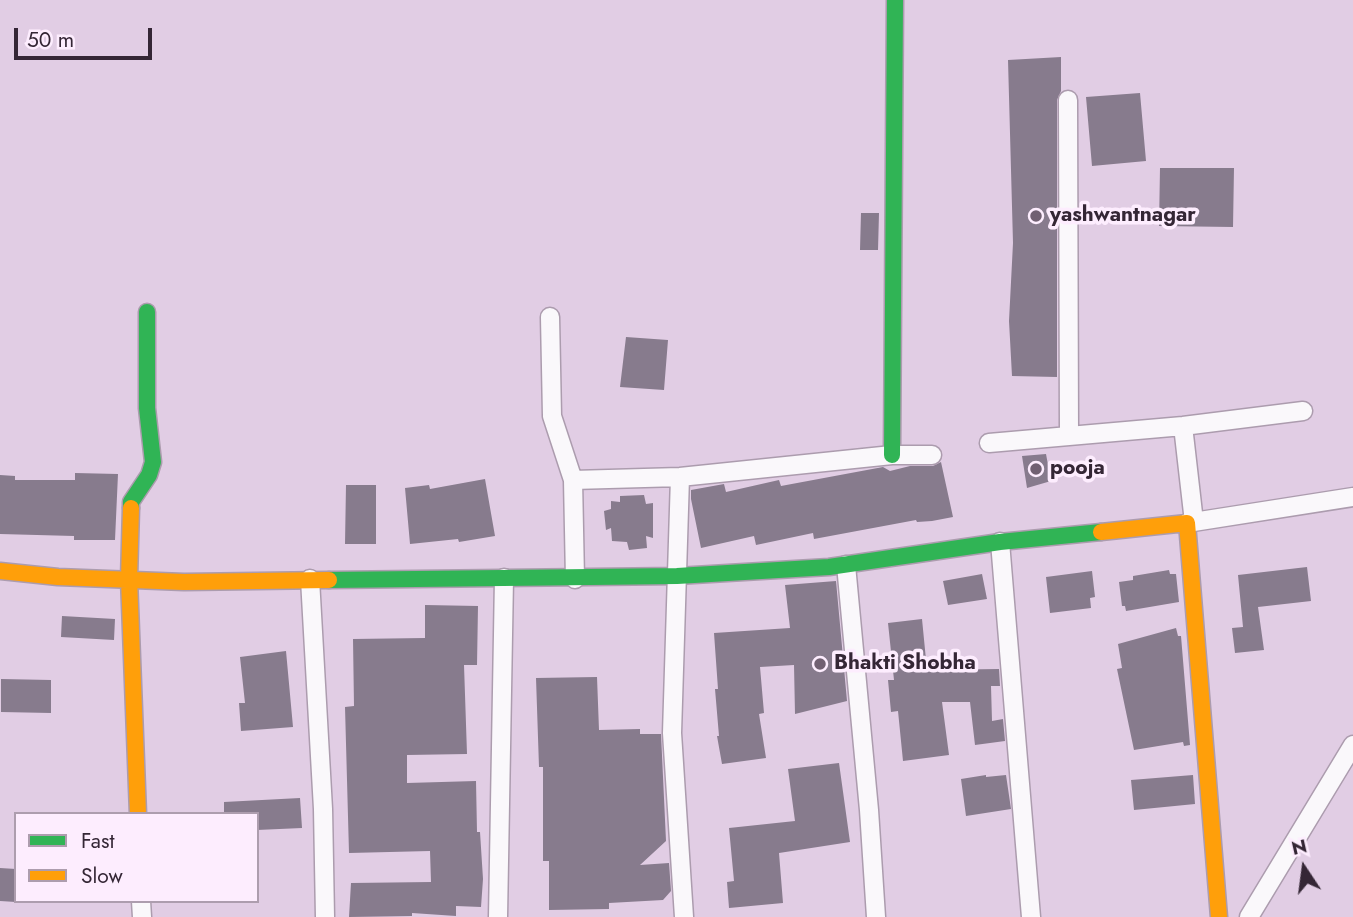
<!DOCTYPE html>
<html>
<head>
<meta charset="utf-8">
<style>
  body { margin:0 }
  #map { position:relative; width:1353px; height:917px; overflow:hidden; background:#e1cde4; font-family:Jost,sans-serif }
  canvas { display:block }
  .legend { position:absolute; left:14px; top:812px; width:245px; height:91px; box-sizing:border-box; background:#fdedfe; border:2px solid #ad9dae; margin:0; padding:9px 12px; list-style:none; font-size:21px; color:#342635 }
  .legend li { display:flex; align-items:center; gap:14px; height:35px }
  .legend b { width:35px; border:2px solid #ad9dae }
  .north { position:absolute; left:1269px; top:833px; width:70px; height:70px; -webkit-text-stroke:5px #fdedfe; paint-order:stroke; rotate:347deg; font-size:19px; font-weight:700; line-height:28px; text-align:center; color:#342635 }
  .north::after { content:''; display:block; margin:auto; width:24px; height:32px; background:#342635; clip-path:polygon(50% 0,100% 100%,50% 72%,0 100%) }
  .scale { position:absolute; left:14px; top:28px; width:138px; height:32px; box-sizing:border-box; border:4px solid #342635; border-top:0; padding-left:9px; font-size:21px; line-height:24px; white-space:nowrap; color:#342635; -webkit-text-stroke:5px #fdedfe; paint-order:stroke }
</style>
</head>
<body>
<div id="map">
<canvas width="1353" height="917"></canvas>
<ul class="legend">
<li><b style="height:9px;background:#30b455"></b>Fast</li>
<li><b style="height:9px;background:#ff9f0a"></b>Slow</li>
</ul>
<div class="north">N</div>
<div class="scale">50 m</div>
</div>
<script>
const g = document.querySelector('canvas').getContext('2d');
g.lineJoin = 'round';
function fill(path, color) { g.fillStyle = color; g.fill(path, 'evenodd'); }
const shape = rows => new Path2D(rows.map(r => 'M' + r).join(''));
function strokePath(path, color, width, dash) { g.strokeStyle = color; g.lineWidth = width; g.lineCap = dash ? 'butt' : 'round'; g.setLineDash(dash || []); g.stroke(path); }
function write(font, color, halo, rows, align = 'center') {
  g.font = font + ' Jost,sans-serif'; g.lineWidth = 7; g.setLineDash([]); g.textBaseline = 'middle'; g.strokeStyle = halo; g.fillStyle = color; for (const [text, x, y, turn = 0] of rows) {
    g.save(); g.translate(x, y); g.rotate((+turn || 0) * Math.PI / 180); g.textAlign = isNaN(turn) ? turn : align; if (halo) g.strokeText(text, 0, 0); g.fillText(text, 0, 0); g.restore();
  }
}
fill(shape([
  [1061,57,1061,91,1057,100,1057,377,1012,376,1009,321,1013,243,1008,60],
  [1140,93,1146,161,1092,166,1086,97],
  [1160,168,1234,168,1233,227,1159,226],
  [861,213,879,213,878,250,860,250],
  [626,337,668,340,664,390,620,387],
  [1046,454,1051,481,1027,488,1022,456],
  [941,462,953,517,932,521,917,522,916,520,814,539,813,533,756,545,754,536,701,548,691,499,691,490,724,484,726,492,779,480,781,486,883,467,890,471,910,466,933,466],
  [75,473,118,474,115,540,74,540,74,536,0,534,0,475,15,476,15,480,75,480],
  [485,479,495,536,459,542,458,539,410,544,405,488,429,485,430,489],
  [346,485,376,485,376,544,345,544],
  [644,495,646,504,653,503,653,538,646,536,647,548,629,550,627,542,612,541,611,528,606,530,604,511,611,509,611,501,620,502,620,496],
  [1307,567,1311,601,1258,607,1264,650,1235,653,1232,628,1243,627,1238,575],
  [1169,570,1170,574,1176,574,1179,602,1126,611,1125,606,1122,606,1119,582,1133,580,1133,576],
  [1092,571,1095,597,1090,598,1091,608,1050,613,1046,577],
  [982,574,987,599,948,605,943,581],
  [836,581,847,701,795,714,794,665,760,667,764,713,759,714,766,758,722,764,717,736,719,736,715,689,718,689,714,633,790,628,785,585],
  [425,605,478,606,477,665,464,665,467,754,407,755,407,783,476,781,477,832,480,832,483,879,481,907,456,906,456,916,412,913,412,916,349,917,351,883,431,882,430,851,349,853,345,707,354,706,353,639,425,638],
  [62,616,115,619,114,640,61,637],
  [922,619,927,670,999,669,1000,686,991,686,992,721,1003,719,1005,741,975,745,970,702,942,702,949,755,903,761,898,711,891,712,888,680,894,680,888,623],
  [1176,628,1178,636,1181,636,1190,745,1184,746,1183,742,1134,750,1117,669,1122,668,1118,644],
  [286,651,293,727,241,731,239,703,245,703,240,657],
  [597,677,599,730,640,729,640,734,661,734,666,841,640,865,669,863,671,891,663,900,609,903,609,909,549,910,549,861,543,861,543,767,539,767,536,678],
  [1,679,51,680,51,713,1,712],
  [839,763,850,842,779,853,783,903,729,908,727,882,734,881,729,828,795,821,788,769],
  [986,775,986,777,1006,775,1011,809,966,816,961,779],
  [1193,775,1195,804,1134,810,1131,780],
  [300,798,302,828,257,830,257,814,224,814,224,802],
  [0,868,16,869,16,902,0,901]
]), '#877b8d');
const street = shape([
  [1068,100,1069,435],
  [550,317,552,416,573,480,575,579],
  [1183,426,1194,522],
  [989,443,1183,426,1303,411],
  [680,477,672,733,684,917],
  [573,480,680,477,892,455,932,455],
  [1187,523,1353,497],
  [1000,542,1031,917],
  [846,565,869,810,876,917],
  [310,579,323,809,325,917],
  [141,901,142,917],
  [498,917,504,578],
  [1249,917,1353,745]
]);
const fast = shape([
  [892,455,895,0],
  [131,508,131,502,149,475,153,462,147,408,147,312],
  [329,580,677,576,829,567,1000,542,1101,532]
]);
const slow = shape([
  [131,508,129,579,138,814],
  [1101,532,1187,523,1219,917],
  [0,571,58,577,184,582,329,580]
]);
strokePath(street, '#ac9cae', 21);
strokePath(fast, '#ac9cae', 19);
strokePath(slow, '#ac9cae', 19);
strokePath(street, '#faf8fb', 18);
strokePath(fast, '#30b455', 16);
strokePath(slow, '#ff9f0a', 16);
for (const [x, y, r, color] of [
  [1036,216,7,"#716072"],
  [1036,469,7,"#716072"],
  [820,664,7,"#716072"]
]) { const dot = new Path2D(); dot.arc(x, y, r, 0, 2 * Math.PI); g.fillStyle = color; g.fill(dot); strokePath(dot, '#fdedfe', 2.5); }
write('bold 21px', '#342635', '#fdedfe', [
  ["yashwantnagar",1050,216],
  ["pooja",1050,469],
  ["Bhakti Shobha",834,664]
], 'left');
</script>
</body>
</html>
